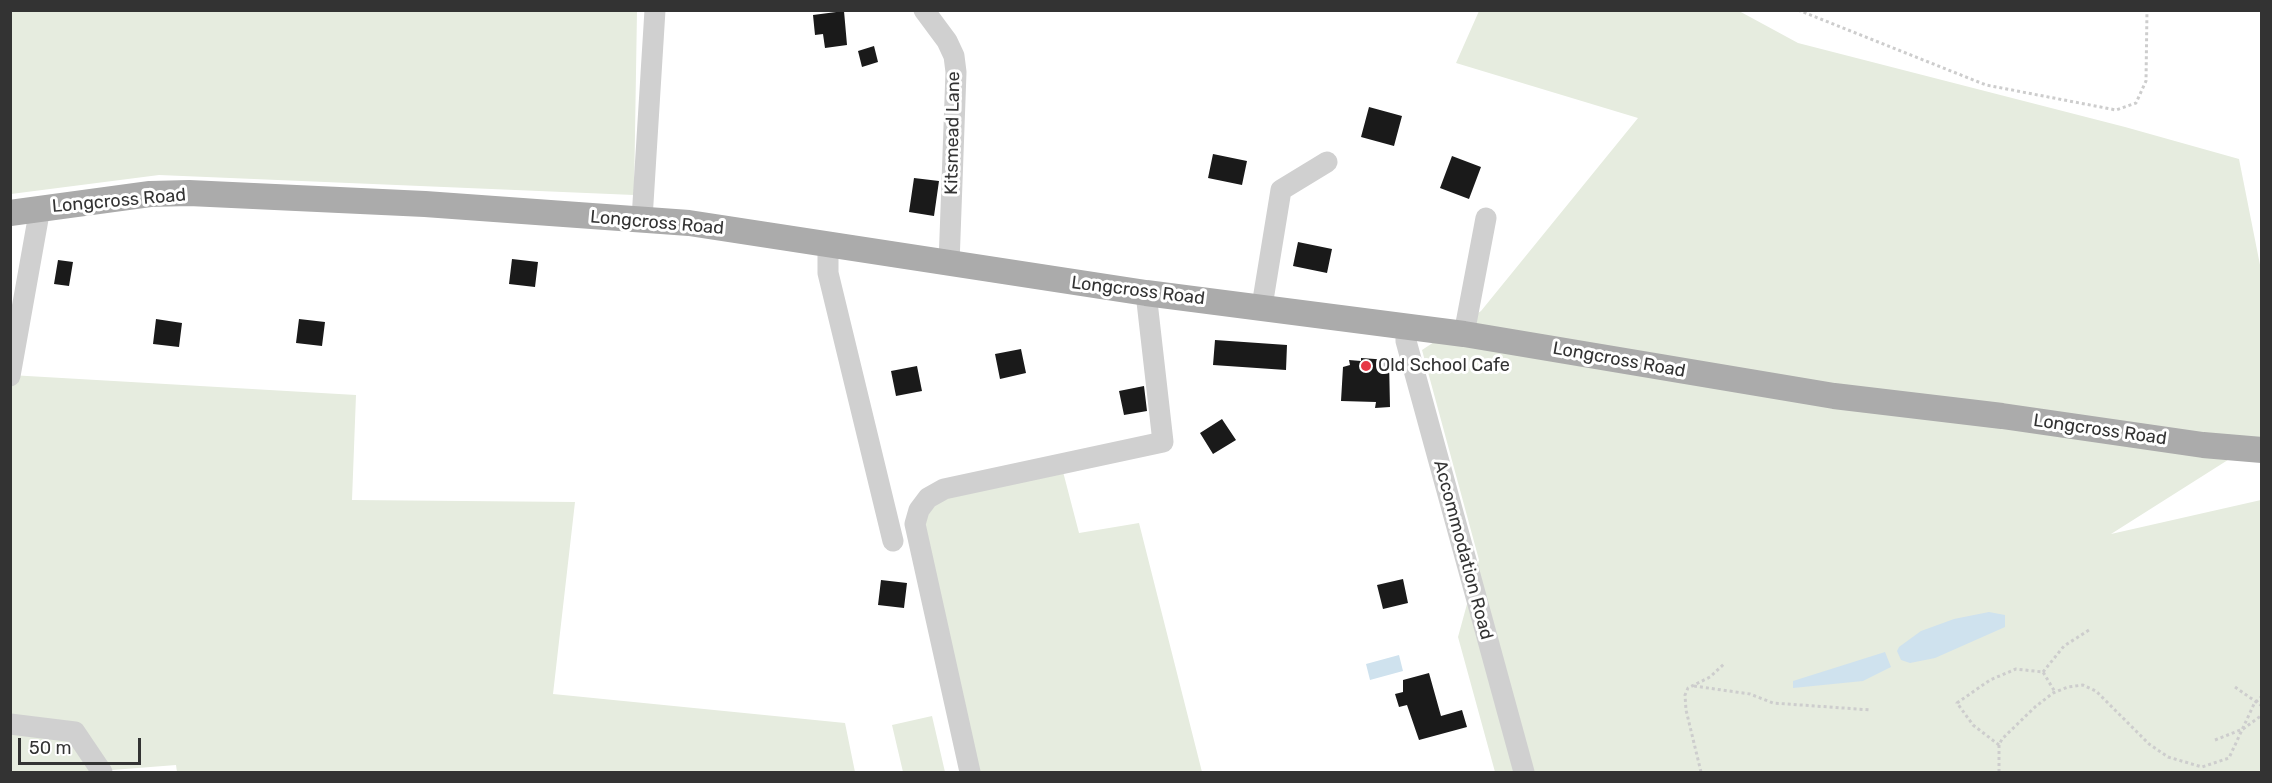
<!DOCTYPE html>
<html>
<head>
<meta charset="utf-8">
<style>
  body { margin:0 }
  #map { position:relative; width:2272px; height:783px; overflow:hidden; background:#fff; font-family:Rubik,sans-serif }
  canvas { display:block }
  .frame { position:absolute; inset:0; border:12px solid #333; pointer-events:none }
  .scale { position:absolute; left:18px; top:738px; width:123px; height:27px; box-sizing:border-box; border:3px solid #333; border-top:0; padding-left:8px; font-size:18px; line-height:21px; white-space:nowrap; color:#333; -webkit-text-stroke:4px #fff; paint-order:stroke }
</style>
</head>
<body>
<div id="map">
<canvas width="2272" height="783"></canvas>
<div class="frame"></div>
<div class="scale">50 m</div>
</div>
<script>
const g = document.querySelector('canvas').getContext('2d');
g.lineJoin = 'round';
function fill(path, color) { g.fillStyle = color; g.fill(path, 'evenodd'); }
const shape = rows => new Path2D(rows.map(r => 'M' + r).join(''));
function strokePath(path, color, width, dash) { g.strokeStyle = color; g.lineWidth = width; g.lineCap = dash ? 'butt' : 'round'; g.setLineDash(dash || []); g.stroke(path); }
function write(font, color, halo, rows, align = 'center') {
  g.font = font + ' Rubik,sans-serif'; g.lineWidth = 6; g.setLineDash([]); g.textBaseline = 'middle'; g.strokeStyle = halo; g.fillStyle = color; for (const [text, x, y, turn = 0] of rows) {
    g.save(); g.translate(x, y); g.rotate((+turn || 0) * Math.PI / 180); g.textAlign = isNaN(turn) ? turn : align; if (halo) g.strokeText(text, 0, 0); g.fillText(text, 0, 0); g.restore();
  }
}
fill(shape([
  [10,11,637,11,634,195,159,175,11,194],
  [1479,11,1739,11,1798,43,2125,127,2239,159,2261,270,2261,439,2111,534,2261,500,2261,772,1495,772,1458,637,1479,560,1422,350,1481,311,1638,118,1456,63],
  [10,375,356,395,352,500,575,502,553,694,845,723,855,772,177,772,176,765,112,770,112,772,11,772],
  [1061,464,1079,533,1139,523,1202,772,970,772,919,510,928,498],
  [932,716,945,772,903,772,892,725]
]), '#e6ecdf');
fill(shape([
  [1989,612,2005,615,2005,627,1935,658,1910,663,1901,660,1897,651,1899,647,1921,631,1954,619],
  [1885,652,1891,667,1863,681,1793,688,1793,681],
  [1399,655,1403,671,1370,680,1366,664]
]), '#cfe2ee');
fill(shape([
  [844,11,847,45,825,48,823,34,815,35,813,15],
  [874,46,878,62,862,67,858,51],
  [1369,107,1402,116,1394,146,1361,137],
  [1213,154,1247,161,1242,185,1208,178],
  [1452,156,1481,167,1469,199,1440,188],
  [914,178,939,181,934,216,909,212],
  [1298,242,1332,249,1327,273,1293,266],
  [512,259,538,262,535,287,509,284],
  [58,260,73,262,69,286,54,284],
  [156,319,182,323,179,347,153,344],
  [299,319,325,322,322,346,296,343],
  [1215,340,1287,345,1286,370,1213,365],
  [1021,349,1026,373,1000,379,995,354],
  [1361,358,1389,360,1390,407,1375,408,1376,402,1341,401,1343,367,1350,365,1349,360,1361,361],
  [917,366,922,391,896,396,891,371],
  [1144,386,1147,411,1124,415,1119,391],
  [1222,419,1236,440,1213,454,1200,433],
  [1403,579,1408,603,1383,609,1377,585],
  [881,580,907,583,904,608,878,605],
  [1429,673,1441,716,1462,710,1467,727,1419,740,1407,705,1399,707,1395,694,1403,692,1403,680]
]), '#1a1a1a');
strokePath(shape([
  [1798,10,1986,85,2116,110,2136,103,2146,81,2147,10],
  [2043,672,2064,646,2089,630],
  [1694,686,1750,694,1773,703,1871,710],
  [2235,687,2262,706],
  [2215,740,2243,729,2262,715],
  [1999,745,1973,725,1957,703,1990,680,2016,669,2043,672,2055,692],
  [1701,772,1686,710,1685,695,1688,688,1710,677,1725,663],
  [1999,772,1999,745,2002,739,2035,707,2053,693,2068,687,2083,685,2096,691,2149,744,2168,757,2202,767,2229,758,2254,704,2262,696]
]), '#cdcdcd', 3, [3, 3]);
strokePath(shape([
  [924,10,947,41,954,56,956,72,949,264],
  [642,219,655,10],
  [828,247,828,273,893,541],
  [1262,306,1281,190,1327,162],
  [1406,326,1406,341,1524,772],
  [1464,334,1486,218],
  [10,376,40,208],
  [10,724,75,732,102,772],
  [970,772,915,524,919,510,928,498,944,489,1163,442,1146,293]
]), '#d0d0d0', 21);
strokePath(shape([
  [10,213,150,194,189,193,425,204,689,223,1146,293,1464,334,1834,396,2002,416,2203,445,2262,450]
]), '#ababab', 26);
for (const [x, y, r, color] of [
  [1366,366,6,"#e63946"]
]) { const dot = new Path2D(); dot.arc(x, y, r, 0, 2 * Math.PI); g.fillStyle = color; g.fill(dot); strokePath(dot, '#fff', 2); }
write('18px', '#333', '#fff', [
  ["Kitsmead Lane",953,133,-89],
  ["Longcross Road",119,201,-5],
  ["Longcross Road",657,223,5],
  ["Longcross Road",1138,291,7],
  ["Longcross Road",1619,360,10],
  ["Longcross Road",2100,430,8],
  ["Accommodation Road",1463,550,75]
]);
write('18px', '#333', '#fff', [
  ["Old School Cafe",1378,366]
], 'left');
</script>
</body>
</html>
